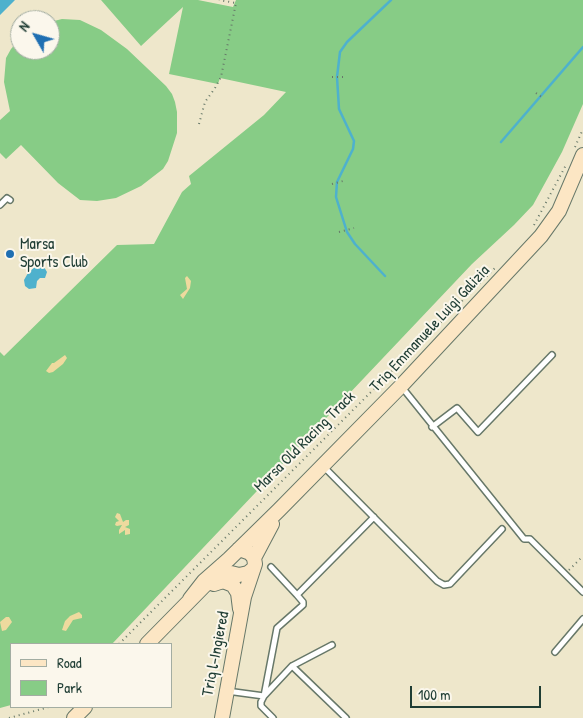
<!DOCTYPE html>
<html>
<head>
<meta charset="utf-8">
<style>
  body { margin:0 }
  #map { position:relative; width:583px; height:718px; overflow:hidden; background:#eee7cb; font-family:"Patrick Hand",sans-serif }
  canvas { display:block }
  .legend { position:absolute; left:10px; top:643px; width:162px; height:65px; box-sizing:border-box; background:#fbf7ec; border:1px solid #a3ada2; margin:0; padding:6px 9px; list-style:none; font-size:15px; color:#1f3d34 }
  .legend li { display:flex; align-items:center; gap:10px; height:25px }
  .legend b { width:25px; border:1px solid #a3ada2 }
  .north { position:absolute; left:10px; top:10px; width:50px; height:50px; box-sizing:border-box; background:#fbf7ec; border:1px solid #a3ada2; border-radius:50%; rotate:308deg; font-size:14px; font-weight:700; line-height:20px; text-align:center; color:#1f3d34 }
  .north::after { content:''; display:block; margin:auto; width:18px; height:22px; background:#1f6fb2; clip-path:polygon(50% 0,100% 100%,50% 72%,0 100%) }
  .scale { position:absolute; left:410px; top:686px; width:131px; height:22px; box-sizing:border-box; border:2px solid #1f3d34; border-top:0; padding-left:6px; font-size:15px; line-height:18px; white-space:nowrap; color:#1f3d34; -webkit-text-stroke:4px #fbf7ec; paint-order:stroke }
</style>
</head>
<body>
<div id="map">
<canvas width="583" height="718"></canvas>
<ul class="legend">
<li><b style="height:6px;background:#fce6c4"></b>Road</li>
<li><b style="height:14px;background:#87cc86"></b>Park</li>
</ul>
<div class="north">N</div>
<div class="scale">100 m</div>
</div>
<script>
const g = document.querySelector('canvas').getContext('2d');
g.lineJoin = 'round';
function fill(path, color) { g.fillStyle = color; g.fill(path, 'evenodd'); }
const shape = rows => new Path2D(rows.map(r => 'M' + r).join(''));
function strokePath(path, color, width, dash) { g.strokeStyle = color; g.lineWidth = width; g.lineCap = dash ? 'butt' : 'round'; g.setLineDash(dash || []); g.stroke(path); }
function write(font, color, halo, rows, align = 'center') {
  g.font = font + ' "Patrick Hand",sans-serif'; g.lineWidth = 4; g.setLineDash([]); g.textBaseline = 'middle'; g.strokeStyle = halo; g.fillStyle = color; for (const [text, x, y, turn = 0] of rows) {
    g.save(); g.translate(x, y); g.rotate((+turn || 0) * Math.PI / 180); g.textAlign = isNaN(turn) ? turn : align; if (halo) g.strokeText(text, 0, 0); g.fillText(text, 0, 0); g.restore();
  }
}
fill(shape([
  [101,0,198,0,233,7,236,0,583,0,583,104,562,152,533,205,514,225,472,264,112,644,11,644,11,705,0,708,0,352,4,356,117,245,154,244,182,192,191,184,189,176,264,115,286,92,220,78,218,84,169,74,183,7,141,46],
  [62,19,80,20,101,30,127,49,166,86,172,94,175,102,177,112,177,133,168,161,163,169,141,186,116,198,97,201,80,200,58,183,21,145,6,159,0,153,0,120,10,111,4,82,6,58,11,49,20,39,20,50,50,50,50,22]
]), '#87cc86');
fill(shape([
  [187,276,191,281,190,288,183,299,180,295,187,289,185,278],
  [65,355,67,358,63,364,53,372,49,373,46,371,52,363,54,363],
  [117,513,120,514,123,522,126,520,129,520,129,525,125,527,130,529,130,534,125,535,125,530,119,534,119,530,122,525,117,526,115,525,116,522,119,521,115,517],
  [79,612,82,615,82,618,73,620,66,631,62,630,65,621,70,616],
  [6,617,9,617,12,622,6,630,2,631,0,622]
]), '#eeda9e');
fill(shape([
  [0,0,15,0,0,15],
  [36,266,44,267,47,272,45,278,40,278,37,281,36,288,29,289,25,286,24,280,28,273]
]), '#4eb1cd');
strokePath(shape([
  [501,142,583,47],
  [385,276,355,244,347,232,336,197,337,182,353,149,354,141,339,109,337,77,340,52,347,42,391,0]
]), '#4eb1cd', 2.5);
const lane = shape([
  [0,205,7,198,10,200],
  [401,386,524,539,530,539,583,592],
  [432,427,457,408,478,432,552,355],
  [323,466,437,581,444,585,450,584,502,529],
  [271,567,297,595,374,517],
  [555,652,583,619],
  [292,666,346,718],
  [227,691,264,696,292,666,332,645],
  [273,718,261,706,261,702,264,696,277,628,303,605,303,602,297,595]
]);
const secondary = shape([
  [254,558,272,524],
  [214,584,223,581,233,585,238,593,240,609],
  [190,599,204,581,229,559,279,510,401,386,541,236,559,211,583,155],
  [147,644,205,585,219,576,231,573,239,575,248,573,253,569],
  [74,718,85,707],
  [222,718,244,597,255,564,254,558,250,553,239,549]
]);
strokePath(lane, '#677869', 8);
strokePath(secondary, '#677869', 16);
strokePath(shape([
  [332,77,343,77],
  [536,93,543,98],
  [199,124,205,102,215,88,221,77,236,3,219,0],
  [575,147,583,129],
  [332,184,343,181],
  [534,225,566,165],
  [339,232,354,228],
  [569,570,583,556],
  [119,644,496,267],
  [9,718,49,707]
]), '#677869', 2, [1, 4]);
strokePath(lane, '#fff', 5);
strokePath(secondary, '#fce6c4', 14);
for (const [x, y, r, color] of [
  [10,254,5,"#1f6fb2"]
]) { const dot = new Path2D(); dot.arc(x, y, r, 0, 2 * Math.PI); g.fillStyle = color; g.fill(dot); strokePath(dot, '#fbf7ec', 2); }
write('16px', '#1f3d34', '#fbf7ec', [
  ["Marsa",20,245],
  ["Sports Club",20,263]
], 'left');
write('16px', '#1f3d34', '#fbf7ec', [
  ["Triq Emmanuele Luigi Galizia",430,329,-47],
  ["Marsa Old Racing Track",305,442,-45],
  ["Triq l-Ingiered",216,654,-79]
]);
</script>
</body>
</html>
